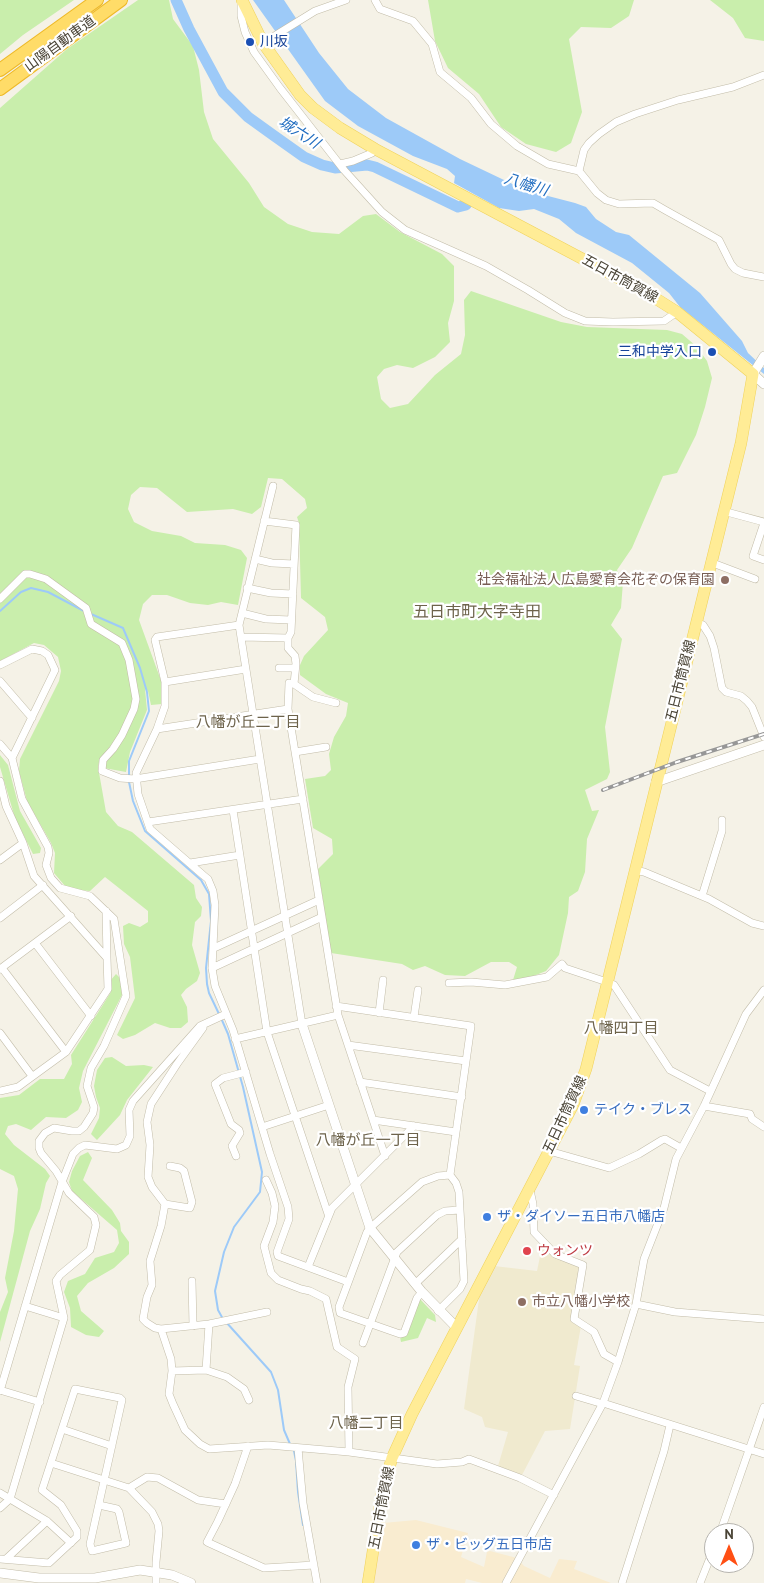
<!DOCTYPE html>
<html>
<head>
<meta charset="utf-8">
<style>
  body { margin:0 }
  #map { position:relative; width:764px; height:1583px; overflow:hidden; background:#f5f2e7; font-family:"PT Sans",sans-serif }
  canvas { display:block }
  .north { position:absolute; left:704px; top:1523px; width:50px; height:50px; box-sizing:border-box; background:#fff; border:1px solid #b6b4ae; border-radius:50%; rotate:0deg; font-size:14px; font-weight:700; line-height:20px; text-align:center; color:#494335 }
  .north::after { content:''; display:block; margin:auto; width:18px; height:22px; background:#ff4f14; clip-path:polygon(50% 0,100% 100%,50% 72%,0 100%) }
</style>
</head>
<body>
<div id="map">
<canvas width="764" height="1583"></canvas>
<div class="north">N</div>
</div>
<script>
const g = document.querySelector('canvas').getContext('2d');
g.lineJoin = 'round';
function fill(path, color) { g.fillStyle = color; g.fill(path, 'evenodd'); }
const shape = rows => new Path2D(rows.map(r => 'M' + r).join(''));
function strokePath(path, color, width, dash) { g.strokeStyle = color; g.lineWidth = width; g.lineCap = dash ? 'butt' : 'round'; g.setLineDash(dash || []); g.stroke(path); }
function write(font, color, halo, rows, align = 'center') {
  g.font = font + ' "PT Sans","Noto Sans JP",sans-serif'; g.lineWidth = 4.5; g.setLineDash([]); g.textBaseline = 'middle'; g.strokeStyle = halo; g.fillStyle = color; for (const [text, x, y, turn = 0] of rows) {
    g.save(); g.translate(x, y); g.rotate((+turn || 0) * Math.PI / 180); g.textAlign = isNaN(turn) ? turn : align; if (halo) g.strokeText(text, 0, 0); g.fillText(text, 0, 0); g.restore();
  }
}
fill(shape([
  [416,1520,468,1533,461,1557,484,1567,487,1552,490,1551,517,1558,524,1566,550,1578,559,1559,577,1561,574,1569,611,1583,482,1583,466,1579,465,1583,374,1583,383,1523]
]), '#f9ecd0');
fill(shape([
  [543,1242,581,1266,572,1321,581,1326,574,1365,580,1366,570,1429,545,1431,522,1475,498,1466,508,1432,485,1427,482,1417,464,1409,480,1292,494,1266,537,1271]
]), '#f0eacf');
fill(shape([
  [0,0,74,0,23,35,0,54],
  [138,0,169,0,173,19,193,46,199,70,204,112,213,139,249,183,264,207,288,224,312,232,339,234,363,216,376,214,400,232,442,254,454,266,454,301,448,323,450,342,435,357,413,368,397,365,384,369,377,377,381,399,390,408,408,404,435,375,461,354,465,335,464,300,471,291,561,322,587,327,667,330,682,334,696,346,707,361,712,378,705,407,696,435,677,473,663,476,632,548,617,570,623,582,621,608,611,625,622,639,605,727,610,772,607,779,585,790,592,811,599,810,587,839,585,872,578,891,569,897,568,913,559,955,546,971,526,979,513,980,517,967,509,962,491,962,465,976,445,975,425,966,413,970,402,964,331,953,318,869,333,854,332,839,313,828,305,779,325,776,331,770,329,754,334,737,346,716,348,703,326,694,300,675,300,665,304,656,328,630,325,617,301,598,299,523,297,517,307,508,305,499,282,479,268,478,261,507,252,514,233,509,187,512,157,488,140,487,131,495,128,509,134,522,152,531,181,536,195,543,225,545,241,550,247,558,238,605,221,602,208,605,190,603,167,595,152,595,143,604,139,620,163,686,162,704,151,705,148,691,145,689,147,710,130,752,126,772,104,768,105,762,130,721,133,697,131,711,117,738,99,762,98,767,106,812,118,826,132,832,194,885,196,898,202,907,201,916,195,922,192,945,200,973,197,981,186,989,181,995,187,1007,188,1022,181,1028,170,1028,155,1023,135,1035,123,1039,117,1035,135,998,130,957,124,944,123,926,129,923,140,927,148,922,148,911,105,877,90,891,76,890,65,886,54,873,55,853,51,843,27,801,19,771,20,759,59,681,61,671,58,657,44,645,34,643,0,661,0,108,67,49],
  [428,0,634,0,629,16,611,28,581,27,569,39,582,112,571,143,556,152,526,144,501,127,479,94,448,68,435,41],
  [710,0,764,0,764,41,745,38,733,18],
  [0,755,8,765,20,811,41,848,40,853,33,854,15,818,0,767],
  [116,974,120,978,122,995,83,1071,79,1088,82,1102,78,1110,66,1118,46,1117,31,1130,16,1124,8,1126,5,1134,14,1145,45,1169,50,1176,46,1183,40,1209,30,1231,0,1342,0,1312,8,1292,5,1278,14,1231,18,1189,14,1176,0,1169,0,1098,19,1095,40,1079,64,1079,72,1064,71,1055,111,992,110,981],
  [112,1057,126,1066,144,1065,153,1067,127,1100,120,1115,97,1140,91,1134,99,1118,100,1108,96,1097,94,1086,97,1070,105,1058],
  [88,1152,92,1158,83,1180,112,1210,120,1223,121,1231,129,1242,129,1254,114,1268,88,1283,77,1296,81,1311,104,1331,99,1337,86,1335,71,1327,70,1308,64,1292,68,1281,85,1274,95,1258,114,1252,119,1243,117,1230,72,1191,69,1182,72,1171,80,1156],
  [420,1299,435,1315,436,1322,427,1318,418,1338,401,1342,400,1337,407,1335]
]), '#c9eeac');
fill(shape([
  [253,0,284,0,319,53,348,89,386,118,460,159,525,190,575,203,586,207,596,219,616,232,629,235,700,293,742,341,748,353,764,368,764,378,764,374,680,307,669,293,632,263,576,233,559,219,534,209,519,211,499,208,454,183,455,176,447,169,413,156,358,126,325,101]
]), '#9dcaf8');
strokePath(shape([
  [0,611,21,592,31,588,48,592,84,611],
  [91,614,123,628,140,668,147,692,149,711,129,761,129,777],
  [129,782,133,801,145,831,201,880,209,894,211,921,206,968,207,984,209,993,219,1014],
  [221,1018,228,1034,243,1087,262,1172,260,1192,234,1227,224,1252,215,1291,218,1310,223,1319],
  [226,1322,271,1372,278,1390,284,1430,290,1444],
  [294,1451,296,1461,298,1492,303,1525]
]), '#9dcaf8', 2);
strokePath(shape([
  [176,0,189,29,223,92,248,117,273,135,304,157,322,165,335,168,367,165,375,167,458,207,466,205]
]), '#9dcaf8', 11);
const minor = shape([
  [375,0,380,9,413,21,432,44,440,72,471,98,491,124,517,146,548,164,579,171,597,193,606,200,619,204,653,203,665,210,719,240,731,264,735,269,743,273,764,277],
  [241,3,241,16,245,32,254,52,280,88,344,170,382,212,405,230,486,266,528,290,565,313,585,321,613,322,664,321,677,312],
  [263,43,315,11,346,0],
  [340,164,353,161,372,153,375,149],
  [579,171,584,150,589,143,599,134,616,122,635,114,678,100,733,87,764,75],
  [273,486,239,625,302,1024],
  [723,511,764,522],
  [764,523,753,556,764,560],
  [255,559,272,563,294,564],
  [710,562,755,579],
  [247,588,271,593,293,594],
  [0,599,25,574,30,574,46,579,86,608,91,624,122,643,129,660,136,699,134,709,122,735,113,749,103,760,102,771,120,778,135,779,260,759],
  [242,613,266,619,291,620],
  [696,622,703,625,710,636,714,648,722,688,726,692,741,696,747,701,752,707,764,737],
  [239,625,157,637,155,640,165,682,165,706,157,729,136,773,138,794,150,829,203,875,208,879,213,891,215,905,212,968,215,986,233,1030,270,1154,288,1207,289,1219,277,1252,278,1256,348,1282],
  [241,637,288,638,291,632,296,525,264,521],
  [288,638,288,648,295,656,296,664,294,684,289,683,288,709,338,1015,385,1156],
  [0,665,32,649,42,651,48,655,55,670,12,758],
  [279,668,295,668],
  [0,681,32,718],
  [165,682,246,669],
  [294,684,313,697,336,703],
  [157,729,288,709],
  [0,744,12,758,22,799,48,847,49,853,46,865,51,878,60,888,90,896,114,919,126,996,104,1046,91,1068,87,1086,94,1107,93,1113,84,1127,79,1131,72,1131,54,1128,45,1133,39,1141,39,1148,41,1153,56,1171,69,1193,94,1217,96,1225,90,1250,60,1275,56,1281,64,1318,10,1499,0,1508],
  [295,752,326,747],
  [0,781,6,806,23,843,34,876,107,958,108,989,66,1052,18,1087,0,1091],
  [233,810,267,1032,328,1214],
  [148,822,303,799],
  [0,860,23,843],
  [190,863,240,855],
  [634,870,644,872,709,899,752,923,764,926],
  [702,896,722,831,722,820],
  [106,911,107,958],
  [0,918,43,885],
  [35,943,91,1016],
  [214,948,319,900],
  [2,968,66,1052],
  [212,968,322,917],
  [0,969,71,916],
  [449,983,471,982,505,985,547,977,562,964,565,968,607,982,614,985,670,1070,710,1091],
  [336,1006,471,1026,450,1175],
  [379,1013,383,980],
  [414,1017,418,990],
  [0,1033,32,1076],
  [235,1039,338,1015],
  [348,1045,466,1061],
  [360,1082,462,1097],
  [704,1106,750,1114,752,1119,764,1127],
  [373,1120,456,1132],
  [262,1127,329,1105],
  [549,1151,609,1168,639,1154,662,1140,665,1139,681,1148],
  [236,1156,232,1146,240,1133,239,1130,231,1124,215,1084,223,1078,246,1072],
  [170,1166,180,1168,184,1171,192,1202,190,1208,165,1204,152,1187,148,1177,150,1145,147,1122,151,1104,177,1064,203,1028],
  [266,1180,272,1193,275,1206,273,1222,264,1246,271,1273,278,1280,301,1289,310,1291,326,1299,337,1347,355,1359,348,1387,349,1452],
  [530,1190,533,1204,534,1232,555,1254,583,1265,574,1319,594,1332,604,1354,618,1362],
  [165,1204,161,1226,150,1261,152,1285,147,1297,143,1319,147,1323,155,1328,161,1329,209,1324,267,1312],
  [308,1267,332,1208,414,1126],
  [192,1281,193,1326],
  [415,1284,462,1239],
  [422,1292,417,1298,404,1333,400,1334,340,1313,339,1307,367,1232,370,1228,422,1182,438,1176,450,1175,456,1183,459,1192,464,1281,460,1289,438,1311],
  [636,1304,675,1312,764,1319],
  [25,1306,64,1318],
  [161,1329,171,1359,172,1371,169,1394,173,1404,185,1430,200,1444,209,1449,268,1445,349,1452,437,1464,462,1462,469,1459,520,1478,554,1495],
  [363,1343,397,1252,437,1215,445,1211,460,1210],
  [206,1370,209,1324],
  [172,1371,206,1370,227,1377,244,1389,249,1400],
  [0,1390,40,1402],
  [0,1391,62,1182,73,1154,79,1148,85,1145,117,1149,126,1145,130,1136,129,1110,133,1101,200,1026,226,1014],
  [576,1396,603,1404],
  [603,1403,764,1454],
  [62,1429,112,1446],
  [248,1446,235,1484,218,1521,207,1542,264,1568,314,1565],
  [298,1448,303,1503,317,1583],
  [51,1463,129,1488,152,1512,158,1524,159,1531,156,1562,156,1583],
  [129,1488,147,1477,158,1478,198,1500,226,1504],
  [0,1493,47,1521,71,1543],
  [720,1533,764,1407],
  [0,1559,49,1563,77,1537,77,1531,61,1505,42,1490,75,1389,120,1398,122,1400,90,1544,92,1551,126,1543,119,1512,117,1509,99,1505],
  [6,1559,47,1521],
  [506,1583,603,1403,618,1362,636,1304,644,1259,664,1208,676,1159,704,1106,746,1014,764,990],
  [622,1583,664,1451,670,1425],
  [700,1583,714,1548]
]);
const tertiary = shape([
  [764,356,753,374,764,384],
  [656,782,764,745],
  [302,1024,370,1228,422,1292,457,1328],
  [0,1573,39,1578,95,1578,140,1570,172,1575,191,1583]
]);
const primary = shape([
  [242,0,263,43,300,95,313,108,340,128,375,149,647,293,677,312,753,374,741,443,586,1069,573,1105,412,1414,392,1458,382,1493,368,1583]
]);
const motorway = shape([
  [0,70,97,0],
  [0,89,121,0]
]);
strokePath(minor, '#c2bca8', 8);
strokePath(tertiary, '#c2bca8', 10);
strokePath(primary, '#f0d25a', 12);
strokePath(motorway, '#eeb928', 14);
strokePath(minor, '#fff', 7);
strokePath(tertiary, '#fff', 9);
strokePath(primary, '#ffec96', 11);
strokePath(motorway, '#ffdc68', 12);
const rail = shape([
  [603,790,677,762,764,734]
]);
strokePath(rail, '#979797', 4);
strokePath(rail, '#fff', 2, [5.5]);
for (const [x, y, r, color] of [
  [250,42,5,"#1a4fb4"],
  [712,352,5,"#1a4fb4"],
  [725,580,5,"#8d6e63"],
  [584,1110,5,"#3f7fe0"],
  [487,1217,5,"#3f7fe0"],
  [527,1251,5,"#e0444e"],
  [522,1302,5,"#8d6e63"],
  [416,1545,5,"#3f7fe0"]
]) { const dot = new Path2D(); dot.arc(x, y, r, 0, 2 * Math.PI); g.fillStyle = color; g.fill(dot); strokePath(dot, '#fff', 2); }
write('14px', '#164399', '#fff', [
  ["川坂",260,42],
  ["三和中学入口",702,352,"right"]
], 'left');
write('14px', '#494335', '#fff', [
  ["山陽自動車道",60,44,-36],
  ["五日市筒賀線",620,279,29],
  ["五日市筒賀線",681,681,-76],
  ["五日市筒賀線",565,1115,-65],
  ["五日市筒賀線",382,1508,-79]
]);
write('14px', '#785e54', '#fff', [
  ["社会福祉法人広島愛育会花ぞの保育園",715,580],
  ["市立八幡小学校",532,1302,"left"]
], 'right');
write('14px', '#366cbe', '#fff', [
  ["テイク・ブレス",594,1110],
  ["ザ・ダイソー五日市八幡店",497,1217],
  ["ザ・ビッグ五日市店",426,1545]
], 'left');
write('14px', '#be3a42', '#fff', [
  ["ウォンツ",537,1251]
], 'left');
write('italic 15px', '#226ec1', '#fff', [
  ["城六川",299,133,33],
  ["八幡川",526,185,17]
]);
write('15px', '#6d634b', '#fff', [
  ["八幡が丘二丁目",248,723],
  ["八幡四丁目",621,1029],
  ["八幡が丘一丁目",368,1141],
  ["八幡二丁目",366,1424]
]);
write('16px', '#6d634b', '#fff', [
  ["五日市町大字寺田",477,612]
]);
</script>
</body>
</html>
